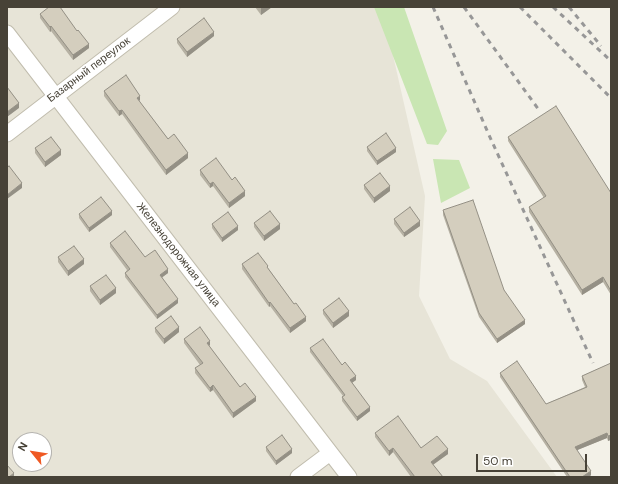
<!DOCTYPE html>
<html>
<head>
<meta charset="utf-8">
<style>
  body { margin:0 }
  #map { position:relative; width:618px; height:484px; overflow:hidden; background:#f3f1e8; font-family:"DM Sans",sans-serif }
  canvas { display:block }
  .frame { position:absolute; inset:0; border:8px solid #474237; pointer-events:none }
  .north { position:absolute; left:12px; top:432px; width:40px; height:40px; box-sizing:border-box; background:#fff; border:1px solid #b5b3af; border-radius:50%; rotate:300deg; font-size:11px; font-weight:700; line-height:16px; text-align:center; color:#474237 }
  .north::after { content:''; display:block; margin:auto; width:14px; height:18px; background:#ef5923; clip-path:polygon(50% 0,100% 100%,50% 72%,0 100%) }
  .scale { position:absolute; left:476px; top:454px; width:111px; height:18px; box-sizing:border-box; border:2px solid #474237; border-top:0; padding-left:5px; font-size:12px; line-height:14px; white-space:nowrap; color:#474237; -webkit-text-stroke:3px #fff; paint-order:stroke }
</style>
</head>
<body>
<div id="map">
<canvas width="618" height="484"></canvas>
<div class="frame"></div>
<div class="north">N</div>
<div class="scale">50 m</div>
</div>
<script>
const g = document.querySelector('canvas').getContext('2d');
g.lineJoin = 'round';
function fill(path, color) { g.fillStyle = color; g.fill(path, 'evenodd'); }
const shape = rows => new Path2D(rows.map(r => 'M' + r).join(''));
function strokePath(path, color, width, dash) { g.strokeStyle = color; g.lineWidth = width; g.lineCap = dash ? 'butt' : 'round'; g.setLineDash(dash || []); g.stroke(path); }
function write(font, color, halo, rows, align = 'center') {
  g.font = font + ' "DM Sans",sans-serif'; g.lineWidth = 3.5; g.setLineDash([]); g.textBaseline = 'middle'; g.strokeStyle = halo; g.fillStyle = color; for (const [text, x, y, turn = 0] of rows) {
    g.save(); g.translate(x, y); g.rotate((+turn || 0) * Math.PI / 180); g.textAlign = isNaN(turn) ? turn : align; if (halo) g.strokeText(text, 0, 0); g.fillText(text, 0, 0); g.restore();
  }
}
fill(shape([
  [7,7,382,7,425,196,419,296,450,359,487,381,557,477,7,477],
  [20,440,44,440,44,464,20,464]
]), '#e7e4d7');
fill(shape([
  [374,7,404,7,447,131,438,145,427,144],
  [433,159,459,160,470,188,441,203]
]), '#c9e6b3');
const minor = shape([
  [7,33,349,477],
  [7,134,172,7],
  [298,477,330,453]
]);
strokePath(minor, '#c1bdae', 17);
strokePath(minor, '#fff', 15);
strokePath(shape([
  [433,7,489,135,593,363],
  [464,7,539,110],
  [520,7,611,98],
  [553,7,611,61],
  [569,7,601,46]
]), '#979797', 3, [5, 5]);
fill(shape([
  [255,7,272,7,261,15],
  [40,14,89,48,73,60,51,31,50,32,40,18],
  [214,36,187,57,177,43,177,39],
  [104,91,140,100,139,101,168,139,188,158,166,175,122,114,119,116,104,96],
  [508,137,611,193,611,295,603,282,582,295,529,212,529,207,544,198,508,141],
  [367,147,396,152,377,165,367,151],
  [35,148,61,155,45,167,35,153],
  [200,170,232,180,245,196,229,208,213,186,210,188,200,175],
  [364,185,390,191,374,203,364,189],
  [443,210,504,290,525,324,497,343,479,317,443,215],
  [79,214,112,215,89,232,79,218],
  [394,219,420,226,404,237,394,224],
  [254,223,280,229,264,241,254,227],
  [212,224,238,230,222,242,212,228],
  [110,243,145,257,168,273,162,277,178,303,157,319,125,277,125,273,127,270,110,247],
  [58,257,84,264,68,276,58,262],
  [242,264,268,268,306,321,290,333,270,306,269,307,242,269],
  [90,286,116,293,100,305,90,291],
  [323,310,349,316,333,328,323,314],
  [155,328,179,332,164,344,155,332],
  [184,339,210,345,209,346,240,387,256,401,233,418,213,390,210,392,195,373,195,368,200,365,184,343],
  [310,348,342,365,356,380,352,383,370,411,357,421,342,401,342,397,343,396,310,352],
  [611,363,608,441,607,438,577,450,591,475,589,477,567,477,500,377,500,373,546,404,585,387,582,380,582,376],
  [375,433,421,448,448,454,433,465,443,477,411,477,393,452,389,456,375,437],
  [266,447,292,453,276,465,266,451]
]), '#b6b1a3');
fill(shape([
  [261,7,272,7,261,15],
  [51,26,51,31,50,32,50,27],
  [214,32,214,36,187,57,187,52],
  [89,44,89,48,73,60,73,55],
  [140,96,140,100,137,102,137,98],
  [19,103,19,108,7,117,7,112],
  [122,110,122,114,119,116,119,111],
  [396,148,396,152,377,165,377,161],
  [61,150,61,155,45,167,45,162],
  [188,153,188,158,166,175,166,170],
  [213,182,213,186,210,188,210,184],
  [22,183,22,188,7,199,7,195],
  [390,186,390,191,374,203,374,198],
  [245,191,245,196,229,208,229,203],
  [112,211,112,215,89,232,89,228],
  [420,221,420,226,404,237,404,233],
  [280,224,280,229,264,241,264,236],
  [238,226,238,230,222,242,222,238],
  [84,259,84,264,68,276,68,271],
  [168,269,168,273,160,279,160,275],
  [603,277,603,282,582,295,582,290],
  [116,288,116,293,100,305,100,300],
  [178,299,178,303,157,319,157,315],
  [270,302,270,306,269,307,269,303],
  [349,311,349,316,333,328,333,323],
  [306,317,306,321,290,333,290,328],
  [525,320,525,324,497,343,497,339],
  [179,327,179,332,164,344,164,339],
  [210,341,210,345,207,347,207,343],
  [356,376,356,380,350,384,350,380],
  [213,385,213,390,210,392,210,388],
  [256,397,256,401,233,418,233,413],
  [370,407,370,411,357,421,357,417],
  [607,433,607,438,575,451,575,447],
  [611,435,611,440,608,441,608,436],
  [393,448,393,452,389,456,389,451],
  [292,449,292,453,276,465,276,461],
  [448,449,448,454,431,466,431,462],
  [591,471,591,475,589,477,582,477],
  [14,473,14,477,9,477]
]), '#949085');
const building = shape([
  [49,7,60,7,77,31,78,30,89,44,73,55,51,26,50,27,40,14,49,7],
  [204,18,214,32,187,52,177,39,204,18],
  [126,75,140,96,137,98,168,139,174,134,188,153,166,170,122,110,119,111,104,91,126,75],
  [7,87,19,103,7,112,7,87],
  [556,106,611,193,611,291,603,277,582,290,529,207,546,196,508,137,556,106],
  [386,133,396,148,377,161,367,147,386,133],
  [51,137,61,150,45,162,35,148,51,137],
  [216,158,232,180,235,177,245,191,229,203,213,182,210,184,200,170,216,158],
  [9,166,22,183,7,195,7,168,9,166],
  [380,173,390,186,374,198,364,185,380,173],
  [101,197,112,211,89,228,79,214,101,197],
  [473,200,504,290,525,320,497,339,479,313,443,210,473,200],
  [410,207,420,221,404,233,394,219,410,207],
  [270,211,280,224,264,236,254,223,270,211],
  [228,212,238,226,222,238,212,224,228,212],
  [125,231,145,257,155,250,168,269,160,275,178,299,157,315,125,273,130,269,110,243,125,231],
  [74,246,84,259,68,271,58,257,74,246],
  [258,253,268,266,267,267,294,304,296,303,306,317,290,328,270,302,269,303,242,264,258,253],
  [106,275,116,288,100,300,90,286,106,275],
  [339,298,349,311,333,323,323,310,339,298],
  [171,316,179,327,164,339,155,328,171,316],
  [200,327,210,341,207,343,240,387,245,383,256,397,233,413,213,385,210,388,195,368,203,363,184,339,200,327],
  [323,339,342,365,345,362,356,376,350,380,370,407,357,417,342,397,345,395,310,348,323,339],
  [517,361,546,404,587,387,582,376,611,363,611,435,608,436,607,433,575,447,591,471,582,477,570,477,500,373,517,361],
  [398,416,421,448,437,436,448,449,431,462,443,477,415,477,393,448,389,451,375,433,398,416],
  [282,435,292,449,276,461,266,447,282,435],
  [7,465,14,473,9,477,7,477,7,465]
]);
fill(building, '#d4cebe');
strokePath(building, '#949085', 1);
write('11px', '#474237', '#fff', [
  ["Базарный переулок",89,70,-37],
  ["Железнодорожная улица",178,255,52]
]);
</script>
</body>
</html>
